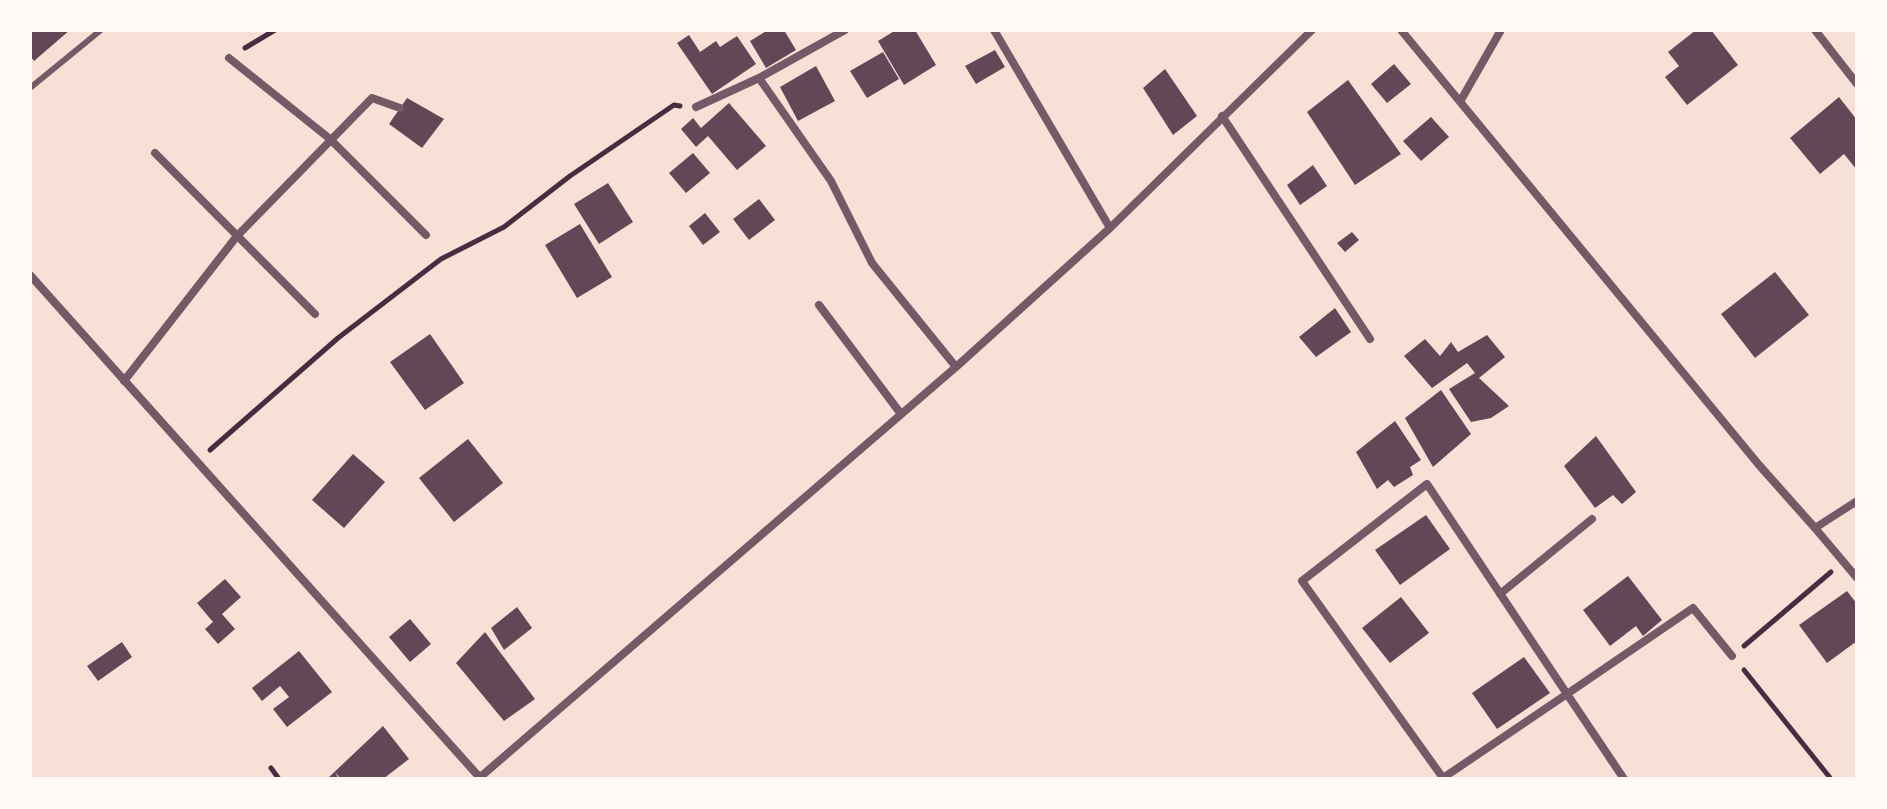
<!DOCTYPE html>
<style>
body{margin:0}
#map{position:relative;width:1887px;height:809px;overflow:hidden;background:#f7e1d7;font-family:"PT Sans",sans-serif}
canvas{display:block}
.frame{position:absolute;inset:0;border:32px solid #fffaf5;pointer-events:none}
</style>
<div id="map">
<canvas width="1887" height="809"></canvas>
<div class="frame"></div>
</div>
<script>
const context = document.querySelector('canvas').getContext('2d');
context.lineJoin = 'round';
function paint(path, color) {
  context.fillStyle = color;
  context.fill(path, 'evenodd');
}
function trace(path, color, width, dash) {
  context.strokeStyle = color;
  context.lineWidth = width;
  context.lineCap = dash ? 'butt' : 'round';
  context.setLineDash(dash || []);
  context.stroke(path);
}
const building = new Path2D(`
 M31,30H70L34,61L30,56Z
 M768,30H784L796,50L766,68L750,41Z
 M896,30H915L936,65L904,85L878,41Z
 M1696,30H1711L1738,65L1687,105L1665,77L1679,66L1668,52Z
 M689,35L700,52L716,41L720,47L737,36L756,64L712,94L677,43Z
 M995,50L1005,67L976,84L965,66Z
 M883,52L899,79L867,98L850,71Z
 M1394,64L1411,84L1387,103L1371,84Z
 M816,66L835,101L798,121L780,87Z
 M1165,69L1197,116L1173,135L1143,88Z
 M1348,80L1401,154L1355,185L1307,112Z
 M1839,97L1857,120V170L1844,154L1820,174L1790,138Z
 M407,98L444,119L422,148L389,124Z
 M729,103L766,146L737,170L708,136L696,147L681,129L693,118L701,128Z
 M1431,117L1449,137L1421,161L1403,141Z
 M693,153L710,173L686,193L669,173Z
 M1313,165L1327,186L1300,205L1287,185Z
 M608,183L633,222L599,244L574,204Z
 M759,199L775,220L749,240L733,219Z
 M705,213L720,232L703,245L689,226Z
 M580,224L612,277L577,298L545,245Z
 M1352,232L1359,240L1345,252L1337,243Z
 M1775,272L1809,315L1755,358L1721,314Z
 M1335,308L1351,332L1316,357L1299,337Z
 M430,334L464,383L425,410L390,362Z
 M1487,335L1505,357L1479,378L1509,406L1491,418L1471,422L1449,389L1475,373L1467,363L1432,388L1404,356L1425,339L1440,356L1451,342L1458,352Z
 M1441,390L1471,434L1433,467L1405,418Z
 M1395,421L1421,460L1410,467L1413,475L1394,487L1388,480L1377,489L1356,452Z
 M1596,436L1636,492L1622,504L1613,495L1595,508L1564,466Z
 M468,439L503,483L454,522L419,478Z
 M353,454L385,482L344,528L312,500Z
 M1426,515L1450,549L1400,585L1375,550Z
 M1628,576L1662,620L1643,636L1636,626L1610,646L1583,610Z
 M225,579L241,597L222,614L235,629L218,644L205,629L213,622L197,603Z
 M1847,591L1857,604V641L1827,663L1799,625Z
 M1401,597L1429,633L1390,663L1362,628Z
 M517,607L532,628L504,650L491,628Z
 M410,619L431,644L410,662L389,637Z
 M485,632L535,699L504,721L456,663Z
 M122,642L132,657L98,681L87,666Z
 M299,651L332,692L287,727L273,709L289,697L280,686L262,701L252,688Z
 M1524,657L1550,693L1497,729L1472,693Z
 M383,726L409,759L383,779H341L335,772L339,779H327Z`);
const path = new Path2D(`
 M245,48L275,30
 M210,450L338,338L441,259L504,227L570,176L674,105L680,106
 M1744,646L1831,572
 M1744,670L1831,779
 M271,768L279,779`);
const service = new Path2D(`
 M30,88L101,30`);
const minor = new Path2D(`
 M845,30L759,78L831,181L872,263L956,367
 M994,30L1110,228
 M1401,30L1759,465L1815,528
 M1815,30L1857,84
 M229,58L330,139L426,235
 M1461,100L1501,30
 M696,107L759,78
 M1222,116L1370,339
 M155,153L315,314
 M30,275L481,779
 M819,305L901,414
 M124,381L237,236L372,98L400,108
 M1427,484L1567,694L1443,778L1302,581Z
 M1857,501L1815,528L1857,578
 M1500,594L1592,519
 M478,779L956,367L1110,228L1312,30
 M1624,779L1567,694L1693,608L1732,656`);
paint(building, '#644757');
trace(path, '#4a2c40', 5);
trace(service, '#755966', 6);
trace(minor, '#755966', 8);
</script>
